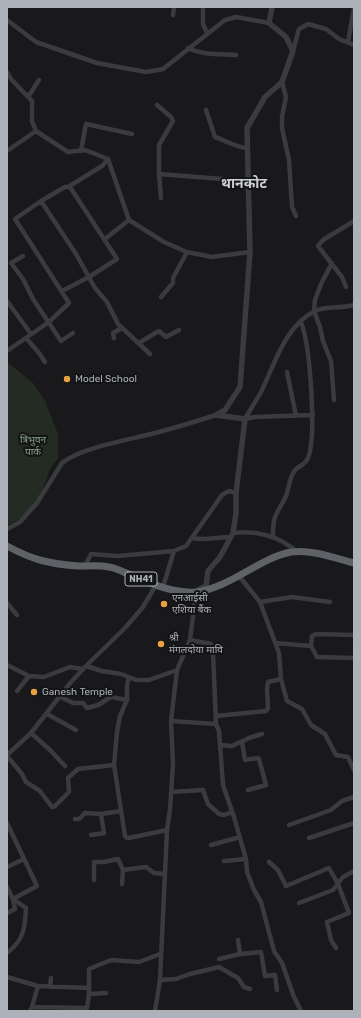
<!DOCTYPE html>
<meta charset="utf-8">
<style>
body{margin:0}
#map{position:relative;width:361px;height:1018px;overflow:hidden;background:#19191b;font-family:Rubik,sans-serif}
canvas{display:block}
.frame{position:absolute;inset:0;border:8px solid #acb1ba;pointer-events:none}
</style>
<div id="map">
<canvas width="361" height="1018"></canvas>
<div class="frame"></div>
</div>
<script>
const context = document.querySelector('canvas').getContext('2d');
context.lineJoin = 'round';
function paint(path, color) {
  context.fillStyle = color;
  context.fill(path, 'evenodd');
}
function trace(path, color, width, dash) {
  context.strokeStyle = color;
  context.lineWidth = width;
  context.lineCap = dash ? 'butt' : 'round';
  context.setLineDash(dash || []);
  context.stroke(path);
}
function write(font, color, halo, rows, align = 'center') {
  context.font = font + ' Rubik,"Noto Sans Devanagari",sans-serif';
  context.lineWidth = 4;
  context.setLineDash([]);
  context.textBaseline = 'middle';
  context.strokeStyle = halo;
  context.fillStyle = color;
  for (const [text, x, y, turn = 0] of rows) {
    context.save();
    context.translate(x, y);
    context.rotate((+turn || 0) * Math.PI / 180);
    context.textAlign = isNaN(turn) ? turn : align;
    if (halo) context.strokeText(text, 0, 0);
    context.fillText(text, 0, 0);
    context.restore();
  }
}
const green = new Path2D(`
 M7,362L33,383L45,401L58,434V458L51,467L38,502L26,516L7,525Z`);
const minor = new Path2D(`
 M203,7V24L207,33
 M173,15L174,7
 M7,20L36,42L97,63L146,72L163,69L225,20L236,17L269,23
 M348,42L354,8
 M188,48C202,55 220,54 236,55
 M293,51L299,29L308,24L326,29L339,39L354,45
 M7,72L11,79L32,101V121L36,131
 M282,82L286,97L282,117V128L289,160L292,207L296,216
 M28,97L39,80
 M157,105L171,117L173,121L159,145V174L248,181
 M206,110L215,137C227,141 235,147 247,148
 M7,151L36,131L68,152L85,150L108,159L129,220L164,242L187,252L212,257L250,252
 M81,151L86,124L132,134
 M159,174L161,198
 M68,187L102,166L108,159
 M41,201L76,254L95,288L107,302L118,324L150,354
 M105,239L129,220
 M23,256L11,263L23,279L33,299L61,341L73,333
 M332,263L321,284L315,300L314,311L320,327L323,341L331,361L334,400
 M346,287L342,277L318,246L323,240L354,221
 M161,297L173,283V278L187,252
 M7,301L31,334
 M26,338L39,353L45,362
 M114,338L113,333L122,328
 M139,343L157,332L159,331L166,337L179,330
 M7,351L49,322L69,303L15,219L41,201L65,187H70L117,259L89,277L62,291
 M287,372L296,416
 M245,419C250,410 256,401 261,392C275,364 284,327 315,311C326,305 342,309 354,305
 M245,419L254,417L313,415
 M7,529L20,522L37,503L62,463C81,447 134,439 159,432C178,427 197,421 216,415
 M233,533C255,530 280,536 297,552
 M273,536C273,531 273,526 274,521C276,511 284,503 287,493C289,486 290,476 295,470C299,466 306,464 308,458C317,435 310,345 301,322
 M192,538C204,541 218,537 231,537
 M85,566L91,554L118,556L174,551L186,546L222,495L229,491L236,493
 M239,576L260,602L279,653L281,679L287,701L302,709L311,725L325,734L336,755L348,757L354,770
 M156,585L143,607L125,628L86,666L102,671L121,674L136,680H149L177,670
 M163,587L174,551
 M260,602L292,597L330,602
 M7,603L17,615
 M190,640L211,644L213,652L216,724L219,731L223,785L234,817L246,859L247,872L254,890L261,902L274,951L282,963L294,997L301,1011
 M275,643L311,646L317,657L354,658
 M311,646L312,636L316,634L354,635
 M7,665L29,676L44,677L70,667L83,669
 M129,678L127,685V700L120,716L117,732L114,765L125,836L127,838H129L167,830
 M17,691L29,676
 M61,697L73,703H83L87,708L98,705L111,697L127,700
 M47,714L76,730
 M216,716L266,711L268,708L267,689L268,682L281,679
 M171,721L216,724
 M31,733L50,750L65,766
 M242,742L245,760L258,758L259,759L266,785L248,790
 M220,745L232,746L249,738L262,734
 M7,755L31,733L71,682L86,666
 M7,756L22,774L26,782L40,791L52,807L55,806L69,792L68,778L78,769L114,765
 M171,792L203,790L208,804L219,814L224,815L232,812
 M75,819H79L85,813L101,814L121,811
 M7,823L37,886L13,899L26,908C25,928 24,940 7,953
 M289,825L331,810L342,801L354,797
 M91,835L104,833L101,814
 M309,838L354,823
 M211,845L240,837
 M224,861L246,859
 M269,862L278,870L286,886L329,868L338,884L349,913L327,922L331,940L336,948
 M7,867L24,859
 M94,880V862H104L118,859L123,870L146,867L154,873L165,874
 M122,884L123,870
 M7,887L13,899L15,909L7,913
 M299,903L333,890L343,877L354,871
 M238,940L240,954
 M219,959L240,954L261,952L265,976L275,975L277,990
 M7,977L38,986
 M160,980L176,979L190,974L219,967L238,978L244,987L250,989
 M50,987L51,978
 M89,994L106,993
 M32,1007L38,986L89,988
 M30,1011L32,1007L87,1008L89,994V969L111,960L139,962L160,954
 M155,1011L160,980L167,830L170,809L173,764L171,721L177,670L190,640L196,592`);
const tertiary = new Path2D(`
 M216,415L225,410L240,387L250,252L247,128L265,97L282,82L293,51L286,37L269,23L272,7
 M198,590L206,586L208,571L220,557L233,533L236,513V493L245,419L216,415`);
const trunk = new Path2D(`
 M7,546C33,560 49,564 79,566C89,566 100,565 109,567C116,568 123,572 129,574C150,583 173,594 196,592C230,588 259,558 291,552C311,549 335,558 354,563`);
const markers = [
 [67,379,4,"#e9a243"],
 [164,604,4,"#e9a243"],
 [161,644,4,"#e9a243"],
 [34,692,4,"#e9a243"]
];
const shields = [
 [141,579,32]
];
const shieldNames = [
 ["NH41",141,579]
];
const poiNames = [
 ["Model School",75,379],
 ["एनआईसी",172,598],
 ["एशिया बैंक",172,610],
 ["श्री",169,638],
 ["मंगलदोया मावि",169,650],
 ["Ganesh Temple",42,692]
];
const parkNames = [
 ["त्रिभुवन",33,440],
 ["पार्क",33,452]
];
const districtNames = [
 ["थानकोट",244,184]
];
paint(green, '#232b23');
trace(minor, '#3a3b3f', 4.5);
trace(tertiary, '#3a3b3f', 5.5);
trace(trunk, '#5e6267', 7);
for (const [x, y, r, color] of markers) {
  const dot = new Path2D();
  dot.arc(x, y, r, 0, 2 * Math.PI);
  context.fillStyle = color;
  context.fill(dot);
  trace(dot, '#141416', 1.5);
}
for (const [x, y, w] of shields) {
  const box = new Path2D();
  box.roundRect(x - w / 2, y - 7, w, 14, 3);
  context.fillStyle = '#141416';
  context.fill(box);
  trace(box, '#acb1ba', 1);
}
write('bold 9px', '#acb1ba', null, shieldNames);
write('10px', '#acb1ba', '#141416', poiNames, 'left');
write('10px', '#85a384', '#141416', parkNames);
write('bold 14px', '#ccd0d6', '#141416', districtNames);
</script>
